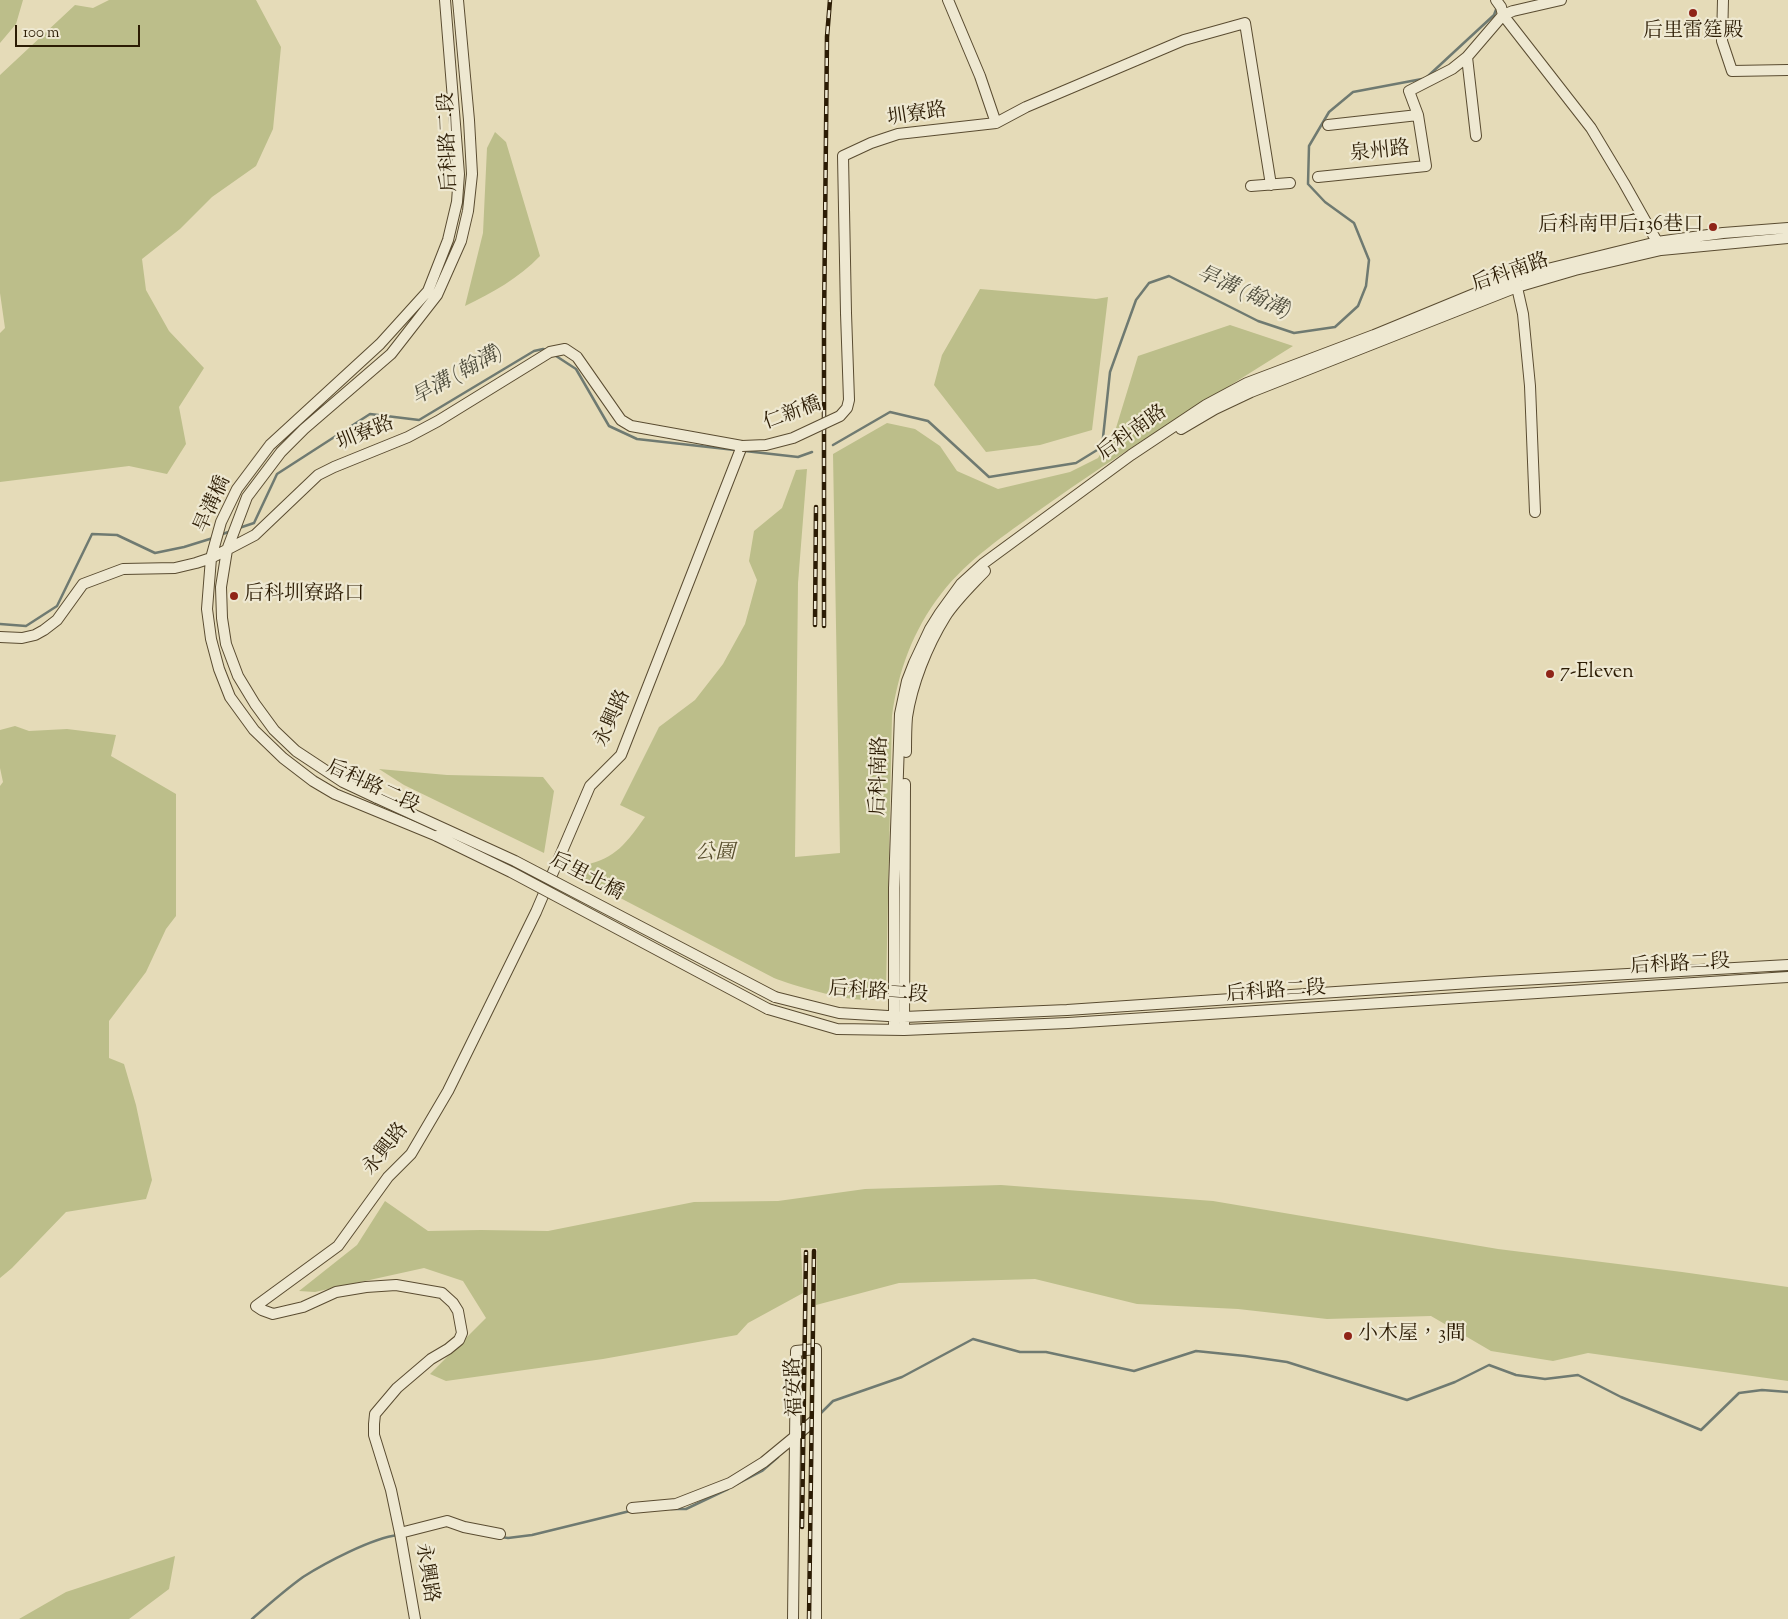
<!DOCTYPE html>
<meta charset="utf-8">
<style>
body{margin:0}
#map{position:relative;width:1788px;height:1619px;overflow:hidden;background:#e5dbb8;font-family:"Sorts Mill Goudy",serif}
canvas{display:block}
.scale{position:absolute;left:15px;top:25px;width:125px;height:22px;box-sizing:border-box;border:2px solid #2c1c04;border-top:0;padding-left:6px;font-size:15px;line-height:18px;white-space:nowrap;color:#2c1c04;-webkit-text-stroke:4px #eee8d1;paint-order:stroke}
</style>
<div id="map">
<canvas width="1788" height="1619"></canvas>
<div class="scale">100 m</div>
</div>
<script>
const context = document.querySelector('canvas').getContext('2d');
context.lineJoin = 'round';
function paint(path, color) {
  context.fillStyle = color;
  context.fill(path, 'evenodd');
}
function trace(path, color, width, dash) {
  context.strokeStyle = color;
  context.lineWidth = width;
  context.lineCap = dash ? 'butt' : 'round';
  context.setLineDash(dash || []);
  context.stroke(path);
}
function write(font, color, halo, rows, align = 'center') {
  context.font = font + ' "Sorts Mill Goudy","Noto Serif TC",serif';
  context.lineWidth = 4.5;
  context.setLineDash([]);
  context.textBaseline = 'middle';
  context.strokeStyle = halo;
  context.fillStyle = color;
  for (const [text, x, y, turn = 0] of rows) {
    context.save();
    context.translate(x, y);
    context.rotate((+turn || 0) * Math.PI / 180);
    context.textAlign = isNaN(turn) ? turn : align;
    if (halo) context.strokeText(text, 0, 0);
    context.fillText(text, 0, 0);
    context.restore();
  }
}
const green = new Path2D(`
 M0,0H23L16,24L0,43Z
 M109,0H256L281,47L273,129L256,166L212,197L180,229L142,259L146,290L169,331L204,368L179,407L186,444L167,474L129,466L0,482V333L5,328L0,293V75L75,5L93,8Z
 M495,132L506,142L540,256C519,278 492,293 465,306L483,233L487,148Z
 M980,289L1096,299L1108,297L1092,430L1040,445L986,452L934,385L942,355Z
 M1230,325L1293,346C1209,399 1122,451 1041,509C1005,535 968,559 941,594C913,630 898,672 892,716L886,989C884,994 881,998 875,999C854,1004 795,986 774,978L578,876L584,865C616,859 627,842 645,817L620,805L659,727L695,700L723,664L745,624L757,580L749,561L754,531L782,508L796,470L807,469L798,583L795,857L840,853L833,454L887,423L915,429L940,446L957,471L998,489L1070,472L1098,458L1116,428L1138,356Z
 M15,726L29,731L67,729L116,735L111,756L176,794V916L166,929L146,972L109,1021V1058L124,1064L136,1105L152,1180L146,1199L66,1212L12,1268L0,1278V786L3,782L0,768V730Z
 M379,769L447,775L543,777L554,791L544,853L404,785Z
 M1001,1185L1213,1201L1498,1249L1682,1272L1788,1287V1381L1588,1353L1553,1361L1491,1351L1431,1316L1327,1319L1238,1309L1137,1304L1035,1279L899,1283L816,1305L817,1248H801L803,1293L748,1323L737,1335L603,1359L446,1381L430,1374L486,1318L463,1281L424,1268L315,1292L299,1291L357,1245L385,1201L428,1231L481,1230L548,1231L694,1202L778,1201L865,1189Z
 M175,1556L169,1589L129,1619H19L66,1592Z`);
const stream = new Path2D(`
 M1427,77L1494,15L1497,7
 M553,354L576,369L609,426L637,439L735,450
 M833,445L890,412L928,421L989,477L1076,463L1102,447L1110,372L1136,300L1149,283L1169,276L1258,321L1294,333L1335,327L1358,306L1366,286L1369,260L1354,223L1325,202L1308,184L1309,146L1329,112L1353,92L1422,79
 M745,451L798,457L812,452
 M239,528L254,523L277,474L370,414L419,420L534,351L543,349L546,350
 M220,535L231,531
 M0,624L26,626L57,606L92,534L117,535L155,553L184,547L213,538
 M819,1415L833,1401L902,1377L973,1339L1020,1352H1046L1134,1371L1196,1351L1245,1356L1287,1362L1407,1400L1455,1382L1489,1365L1516,1375L1545,1379L1578,1375L1621,1397L1701,1430L1739,1393L1762,1390L1788,1392
 M737,1484L762,1471L778,1457
 M671,1509H686L728,1489
 M501,1537L508,1538L532,1535L630,1511
 M252,1619C268,1605 285,1590 303,1577C325,1563 372,1538 398,1535`);
const minor = new Path2D(`
 M1496,0L1501,7L1503,15L1591,128L1624,183L1660,247
 M1723,0L1722,41L1732,71L1788,70
 M1467,57L1476,136
 M996,123L1026,107L1184,40L1245,23L1271,185
 M1328,125L1418,115
 M1318,177L1426,166L1418,115L1409,91L1452,69L1467,57L1503,15L1513,11L1561,0
 M1251,186L1290,183
 M1516,283L1523,314L1530,386L1535,512
 M846,313L843,156L871,143L898,134L996,123L980,76L948,0
 M1181,429L1215,409L1251,392L1517,287L1575,270L1661,250L1788,238
 M0,637L22,638L35,635L44,630L57,620L83,584L123,569L175,568L196,563L211,558L255,535L318,475L334,467L408,437L438,421L550,352L565,349L577,357L621,420L631,426L742,446L621,755L590,786L536,912L448,1091L411,1154L388,1177L338,1246L256,1306L262,1310L273,1314L303,1307L336,1292L366,1287L396,1285L442,1293L453,1303L458,1311L462,1333L459,1340L448,1349L431,1359L397,1388L375,1414L374,1424V1435L391,1490L400,1533L415,1619
 M906,752C906,740 906,729 907,717C912,684 927,646 945,617C956,600 971,586 985,571
 M377,798L343,782L296,751L274,730L255,704L238,676L226,644L222,618L221,587L227,550L247,497L281,452L304,429L391,354L437,295L461,241L468,211L472,174L469,120L458,0
 M437,836L335,794L313,781L283,758L254,730L230,697L219,669L211,639L207,609L211,558L221,522L237,489L270,445L380,344L428,291L448,240L457,202L459,174L445,0
 M775,997L839,1013L904,1017L1067,1010L1485,982L1788,965
 M768,1009L837,1029L904,1030L1068,1023L1788,977
 M894,1030V888L900,714L907,681L914,663L930,629L940,613L961,584L984,563L1131,455L1206,405L1247,383L1374,335L1515,277L1657,242L1723,233L1788,228
 M904,1030L905,784
 M632,1508L676,1504L730,1483L764,1462L815,1420
 M400,1533L447,1521L464,1527L500,1534
 M793,1619L796,1351L816,1349V1619`);
const rail = new Path2D(`
 M815,625L816,507
 M824,626V325L827,37L830,0
 M802,1527L806,1252
 M809,1619L814,1251`);
const minorBridge = new Path2D(`
 M742,446L766,445L793,438L840,416L847,408L849,400L846,313
 M377,798L515,861L775,997
 M437,836L511,872L768,1009`);
const markers = [
 [1693,13,5,"#8f2418"],
 [1713,227,5,"#8f2418"],
 [234,596,5,"#8f2418"],
 [1550,674,5,"#8f2418"],
 [1348,1336,5,"#8f2418"]
];
const poiNames = [
 ["后里雷筳殿",1693,33,"center"],
 ["后科南甲后136巷口",1703,227,"right"],
 ["后科圳寮路口",244,596],
 ["7-Eleven",1560,674],
 ["小木屋，3間",1358,1336]
];
const streetNames = [
 ["圳寮路",917,116,-9],
 ["后科路二段",450,142,-92],
 ["泉州路",1380,153,-6],
 ["后科南路",1511,274,-19],
 ["仁新橋",793,415,-20],
 ["后科南路",1133,434,-35],
 ["圳寮路",366,435,-22],
 ["旱溝橋",214,505,-66],
 ["永興路",614,719,-66],
 ["后科南路",881,776,-88],
 ["后科路二段",372,788,25],
 ["后里北橋",586,878,28],
 ["后科路二段",1680,966,-3],
 ["后科路二段",1276,993,-4],
 ["后科路二段",878,994,4],
 ["永興路",387,1150,-52],
 ["福安路",796,1387,-92],
 ["永興路",425,1573,81]
];
const parkNames = [
 ["公園",715,855]
];
const waterNames = [
 ["旱溝 (翰溝)",1243,294,24],
 ["旱溝 (翰溝)",458,377,-29]
];
paint(green, '#bcbe8a');
trace(stream, '#6f7a71', 2.5);
trace(minor, '#5a4c31', 12);
trace(minor, '#eee8d1', 10);
trace(rail, '#2c1c04', 4.5);
trace(rail, '#eee8d1', 2.5, [8]);
trace(minorBridge, '#5a4c31', 12, []);
trace(minorBridge, '#eee8d1', 10);
for (const [x, y, r, color] of markers) {
  const dot = new Path2D();
  dot.arc(x, y, r, 0, 2 * Math.PI);
  context.fillStyle = color;
  context.fill(dot);
  trace(dot, '#eee8d1', 2);
}
write('20px', '#2c1c04', '#eee8d1', poiNames, 'left');
write('20px', '#2c1c04', '#eee8d1', streetNames);
write('italic 20px', '#574d2c', '#eee8d1', parkNames);
write('italic 21px', '#4d4b3b', '#eee8d1', waterNames);
</script>
